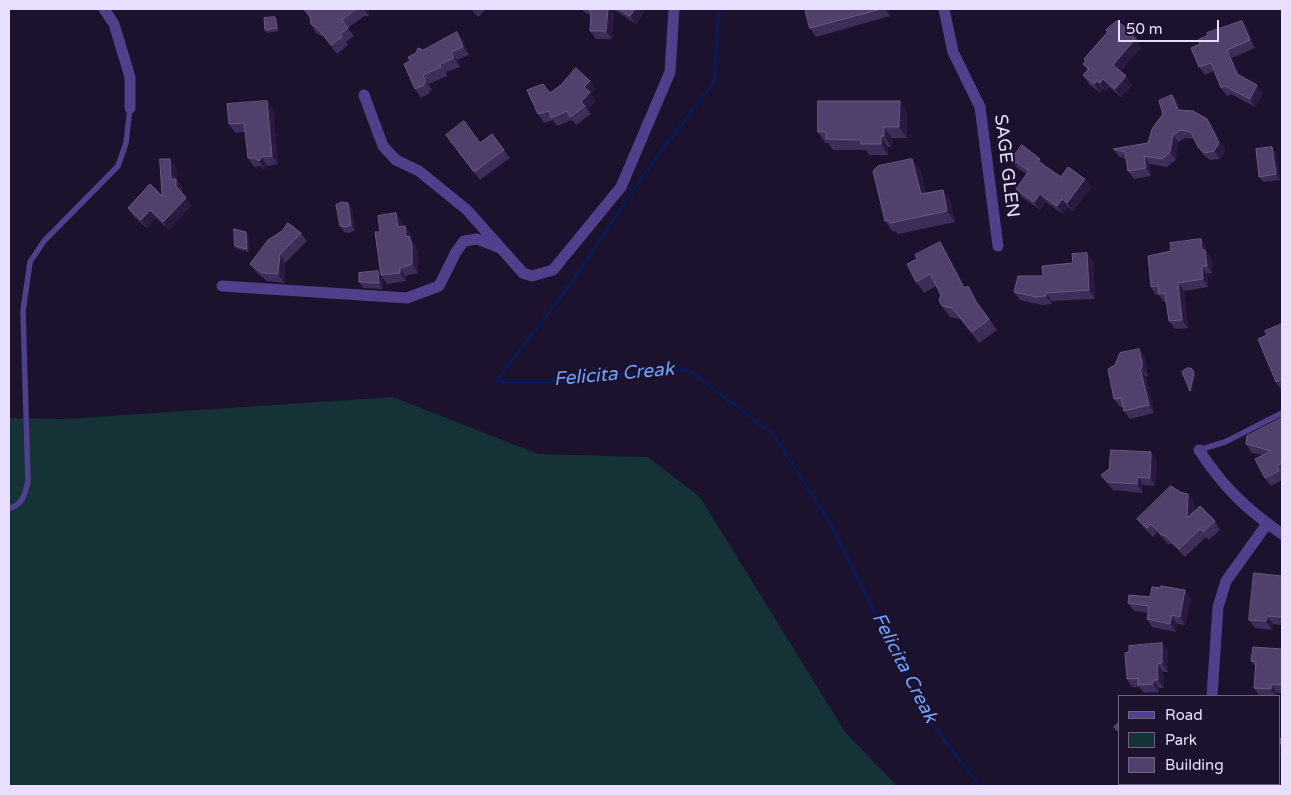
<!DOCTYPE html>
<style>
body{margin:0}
#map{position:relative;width:1291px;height:795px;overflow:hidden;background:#1c122d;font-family:"Varela Round",sans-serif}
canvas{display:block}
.frame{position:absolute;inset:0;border:10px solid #e8dffe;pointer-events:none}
.legend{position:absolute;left:1118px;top:695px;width:162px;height:90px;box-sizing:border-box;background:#1c122d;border:1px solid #6e6481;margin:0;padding:6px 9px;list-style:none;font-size:15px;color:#e8dffe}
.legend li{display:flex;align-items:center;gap:10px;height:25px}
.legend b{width:25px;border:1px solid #6e6481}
.scale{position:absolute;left:1118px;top:20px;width:101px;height:22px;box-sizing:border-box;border:2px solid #e8dffe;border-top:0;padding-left:6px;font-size:15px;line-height:18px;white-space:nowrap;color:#e8dffe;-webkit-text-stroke:4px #1c122d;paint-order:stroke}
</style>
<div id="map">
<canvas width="1291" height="795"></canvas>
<div class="frame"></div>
<ul class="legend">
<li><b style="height:6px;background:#503f8b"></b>Road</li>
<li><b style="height:14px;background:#153237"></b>Park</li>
<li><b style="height:14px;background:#50406b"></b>Building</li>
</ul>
<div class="scale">50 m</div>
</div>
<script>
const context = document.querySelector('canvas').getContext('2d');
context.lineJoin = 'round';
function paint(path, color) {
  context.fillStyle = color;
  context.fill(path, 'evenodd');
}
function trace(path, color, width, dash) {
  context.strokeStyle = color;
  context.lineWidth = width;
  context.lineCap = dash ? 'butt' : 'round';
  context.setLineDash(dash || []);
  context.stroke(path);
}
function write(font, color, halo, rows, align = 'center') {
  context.font = font + ' "Varela Round",sans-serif';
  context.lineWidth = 4;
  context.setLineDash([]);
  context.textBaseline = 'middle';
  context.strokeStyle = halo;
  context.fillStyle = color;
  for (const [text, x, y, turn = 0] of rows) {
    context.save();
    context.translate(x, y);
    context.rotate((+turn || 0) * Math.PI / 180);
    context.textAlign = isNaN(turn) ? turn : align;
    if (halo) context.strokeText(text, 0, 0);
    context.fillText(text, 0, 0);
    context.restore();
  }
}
const green = new Path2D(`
 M393,397L538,454L648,457L700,497L845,732L897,786H9V418L65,419Z`);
const stream = new Path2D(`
 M719,9L714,82L646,171L567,289L496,381H564L687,369L773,434L829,521L928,719L980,786`);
const service = new Path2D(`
 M1199,450L1225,442L1282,413
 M9,508C22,506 25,494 28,482L23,311L30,262L44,241L118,166L126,143L130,108`);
const minor = new Path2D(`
 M104,9L114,24L130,77V108
 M944,9L953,52L980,107L998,246
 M364,95L383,146L396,160L419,171L467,210L523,273L532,276L553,270L621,187L670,72L674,9
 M222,286L407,298L439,286L456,252L464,241L477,239L497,247
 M1199,450C1224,488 1245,508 1282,534
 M1212,696L1218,607L1226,581L1267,524`);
const wall = new Path2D(`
 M304,9H369V16H364L348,28L354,36L346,42L348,45L337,54L324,37L316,33L311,24L310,18Z
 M471,9H486L478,17Z
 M582,9H646L636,24L614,10L612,39H596L590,31L591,16L583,11Z
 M805,9H888L890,16L816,37L810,28Z
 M275,17L277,20L279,31L267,33L265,30Z
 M1247,28L1255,48L1232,58L1240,76L1263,93L1255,107L1231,94L1227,96L1221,88L1214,71L1205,75L1199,67Z
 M1106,30L1134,34L1139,42L1138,43L1141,48L1120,71L1132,85L1121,97L1109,87L1106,92L1103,89L1100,93L1089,84L1083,75L1088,71L1083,64L1086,61L1084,59L1107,32Z
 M463,40L469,55L457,60L460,67L446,72L447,76L429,84L432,90L429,91L430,93L421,98L415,89L423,50Z
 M590,81L595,89L591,94L595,101L587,109L591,114L576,125L572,120L557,126L553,120L544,123L538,114L550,93Z
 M1172,95L1178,103L1180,110L1207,119L1213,127L1225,151L1220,159L1210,160L1203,155L1198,147L1195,139L1185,138L1178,142L1176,160L1167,167L1149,164L1151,176L1134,179L1128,171L1126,159L1119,157L1113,149L1148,143L1163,114Z
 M267,101L273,110L278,164L268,166L264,169L260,166L254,167L248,158L245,132L235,133L229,124Z
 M907,112V138H892L891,147H888V155H869L866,150H833L828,143H825L818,132Z
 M492,134L510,158L480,180L452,143H480Z
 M1276,153L1280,180L1263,182L1259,177Z
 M1012,159L1046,167L1061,177L1085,179L1091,187L1073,211L1068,207L1063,214L1046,202L1040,210L1022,197L1016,189L1027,174L1017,168Z
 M176,167L177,180L182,187V193L191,206L169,230L156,218L147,228L134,217L128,208L162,196Z
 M920,170L926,193L943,190L950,201L955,222L898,234L895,231L893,232L885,221Z
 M348,203L352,209L355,230L350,233L344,232L340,226Z
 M402,222V226H405L411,234L412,240L415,245L418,253V273L405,276L406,281L387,284L382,277L383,289L363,288L359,282L378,271L381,275L380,232Z
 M246,232L248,235L249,252L237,249L235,246Z
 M301,233L307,241L285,263L284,283L267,281L256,272L250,264Z
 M1201,239L1206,247L1207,252L1211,258L1212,273L1207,274L1208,287L1184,291L1188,328L1175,329L1169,321L1166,302H1164L1159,295H1156L1151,287L1171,251Z
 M940,242L947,253L965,287L968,286L975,297L982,309L997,330L979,343L960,319L950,317L942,306L941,295L936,286L924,293L916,282L917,259Z
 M1093,261L1095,299L1052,301V304L1042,305L1020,300L1014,292L1043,276Z
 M1282,324V391L1276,382L1267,335Z
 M1139,349L1145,357L1147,371L1148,376L1146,377L1154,413L1130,419L1124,411L1123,407H1120L1114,399L1115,365Z
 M1282,418V480L1271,486L1265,478L1262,455L1252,453L1246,444Z
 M1157,461L1155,486L1143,485V493L1113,490L1101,475Z
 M1194,502V512L1215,521L1220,530L1209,540L1206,537L1185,557L1172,544H1168L1157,532L1153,537L1143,527L1137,519Z
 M1282,576V625L1273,624L1272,630L1255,628L1249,620Z
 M1191,599L1185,625L1177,624L1176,632L1152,627L1147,619L1148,613L1134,611L1128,603Z
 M1282,643V693H1277V696H1259L1254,688L1256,667L1251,661L1282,649Z
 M1168,651V672H1163L1164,688H1159V692L1144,693L1139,687H1132L1127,679Z`);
const shadedWall = new Path2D(`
 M364,9H369V16Z
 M608,9H613L614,10L612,39L606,31Z
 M635,9H646L636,24L630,16Z
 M885,9H888L890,16Z
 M275,17L277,20L279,31L277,28Z
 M1242,21L1247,28L1255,48L1250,40Z
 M457,32L463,40L469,55L463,47Z
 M1135,39L1141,48L1118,73L1113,65Z
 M1227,50L1232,58L1242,82L1237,74Z
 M451,52L457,60L460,67L454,58Z
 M423,75L429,84L432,90L426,82Z
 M1126,76L1132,85L1121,97L1115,89Z
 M1103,79L1109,87L1106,92L1100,83Z
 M590,81L595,89L591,94L595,101L587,109L581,102L584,87Z
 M1097,81L1103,89L1100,93L1094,84Z
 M1257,85L1263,93L1255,107L1250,99Z
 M1172,95L1178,103L1183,117L1178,110Z
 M267,101L273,110L278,164L272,156Z
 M900,101L907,112V138L899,127Z
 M1207,119L1213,127L1225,151L1220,159L1214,151Z
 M884,127L892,138L891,147L884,136Z
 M1173,135L1178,142L1176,160L1170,152Z
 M881,136L888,147V155L881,144Z
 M1272,147L1276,153L1280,180L1276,174Z
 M1144,156L1149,164L1151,176L1146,168Z
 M262,157L268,166L264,169L259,161Z
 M170,159L176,167L177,180L182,187L181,194L171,179Z
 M912,159L920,170L929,205L921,194Z
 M1040,159L1046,167L1038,161Z
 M1085,179L1091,187L1073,211L1067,203Z
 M943,190L950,201L955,222L947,211Z
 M1040,194L1046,202L1040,210L1034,202Z
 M186,198L191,206L169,230L163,222Z
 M1062,199L1068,207L1063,214L1057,206Z
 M348,203L352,209L355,230L351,225Z
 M150,210L156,218L147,228L141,220Z
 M396,213L402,222L404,235L398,227Z
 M405,226L411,234L412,240L415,245L418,253V273L412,264L406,237Z
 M246,232L248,235L249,252L247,249Z
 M1201,239L1206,247L1207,252L1211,258L1212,273L1207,266L1202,250Z
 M940,242L947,253L971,299L964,288Z
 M1087,253L1093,261L1095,299L1089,290Z
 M280,254L285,263L284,283L278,274Z
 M1202,266L1207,274L1208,287L1203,279Z
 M400,268L405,276L406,281L400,273Z
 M378,271L382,277L383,289L379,283Z
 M1178,283L1184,291L1188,328L1182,320Z
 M968,286L975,297L984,313L976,302Z
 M1046,293L1052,301V304L1046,296Z
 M1139,349L1145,357L1147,371L1148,376L1142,368Z
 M1140,368L1146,377L1154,413L1149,405Z
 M1194,372L1196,375L1192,393L1190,391Z
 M1151,452L1157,461L1155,486L1150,478Z
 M1138,477L1143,485V493L1137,484Z
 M1188,494L1194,502L1193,527L1187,518Z
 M1185,590L1191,599L1185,625L1180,617Z
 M1172,615L1177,624L1176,632L1170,624Z
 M1267,616L1273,624L1272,630L1266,621Z
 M1162,643L1168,651V672L1162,663Z
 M1157,664L1163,672L1164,688L1158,680Z
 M1153,680L1159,688V692L1153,684Z
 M1271,684L1277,693V696H1276L1271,689Z
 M1282,741V757L1280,760V744Z`);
const building = new Path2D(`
 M304,9H356L342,20L348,28L340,34L342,37L331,45L318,29L311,24L310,17Z
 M587,9H608L606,31H590L591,12Z
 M619,9H635L630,16Z
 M805,9H881L810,28Z
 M275,17L277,28L265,30L264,18Z
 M1117,21L1134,34L1131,36L1135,39L1113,65L1126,76L1115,89L1103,79L1100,83L1097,81L1094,84L1083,75L1089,69L1083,64L1086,61L1084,59L1108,32L1106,30Z
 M1242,21L1250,40L1227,50L1237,74L1257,85L1250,99L1225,86L1221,88L1211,63L1199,67L1191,48L1200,44L1198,40L1208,35L1207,33Z
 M457,32L463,47L451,52L454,58L440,64L441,67L423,75L426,82L424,83V85L415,89L404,64L410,61L408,57L416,53L418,48L423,50Z
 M576,68L590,81L584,87L590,92L581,102L585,106L570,117L567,111L551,118L549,111L538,114L527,90L543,84L550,93L561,85Z
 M1172,95L1178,110L1193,111L1207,119L1219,143L1214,151L1205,153L1198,147L1191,132L1180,130L1173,135L1170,152L1162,159L1144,156L1146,168L1128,171L1125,152L1113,149L1148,143L1152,129L1163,114L1159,101Z
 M267,101L272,156L262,157L259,161L254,158H248L244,123L229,124L227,104Z
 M818,101H900L899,127H884V136H881V144H861V140L826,139V132H818Z
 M464,121L480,143L492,134L504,150L474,172L446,135Z
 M1022,145L1040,159L1038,161L1061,177L1068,167L1085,179L1067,203L1062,199L1057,206L1040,194L1034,202L1016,189L1029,171L1012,159Z
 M1272,147L1276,174L1259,177L1256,149Z
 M160,159H170L171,179H176V186L186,198L163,222L150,210L141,220L128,208L150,184L162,196Z
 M912,159L921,194L943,190L947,211L890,223L889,220L885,221L873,171L878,166Z
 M342,202L348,203L351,225L346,227L340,226L336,205Z
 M396,213L398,227L405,226L406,237L409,236L412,245V264L400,268V273L381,275L375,232H380L378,216Z
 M288,223L301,233L280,254L278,274L262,273L250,264L268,240L282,231Z
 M234,229L246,232L247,249L235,246Z
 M1201,239L1202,250H1205L1207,266H1202L1203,279L1178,283L1182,320L1169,321L1165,293L1159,294L1158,286L1151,287L1148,256L1171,251L1170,243Z
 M940,242L964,288L968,286L976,302L989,319L972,332L952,308L942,306L939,300L941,295L930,274L916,282L907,264L917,259L915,255Z
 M1087,253L1089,290L1046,293V296L1036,297L1014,292L1018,276H1043L1042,266L1073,263L1072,254Z
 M378,271L379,283L359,282V273Z
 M1282,324V379L1276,382L1258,339L1267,335L1265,331Z
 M1139,349L1142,362V368H1140L1149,405L1124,411L1121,398L1114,399L1108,369L1115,365L1120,353Z
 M1187,368H1191L1194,372L1190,391L1182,372Z
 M1282,418V463L1277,466L1279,471L1265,478L1255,459L1271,451L1246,444L1247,436Z
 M1111,450L1151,452L1150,478L1138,477L1137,484L1107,482L1101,475L1109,469Z
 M1171,486L1180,492L1188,494L1187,518L1200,506L1215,521L1203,532L1200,529L1179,549L1166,536L1162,535L1151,524L1147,528L1137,519Z
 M1254,573L1282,576V617L1267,616L1266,621L1249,620Z
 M1161,586L1185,590L1180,617L1172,615L1170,624L1147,619L1149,606L1128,603L1129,595L1150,597L1152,587L1161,588Z
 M1162,643V663L1157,664L1158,680H1153V684L1138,685V678L1127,679L1125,653L1129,652V646Z
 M1282,643V683L1280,685L1271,684V689L1254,688L1256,662L1251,661L1253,647L1282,649Z
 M1120,721V733L1114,727Z
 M1280,738L1282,740L1280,744Z
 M1194,784H1229L1234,786H1192Z`);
const streetNames = [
 ["SAGE GLEN",1006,166,83]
];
const waterNames = [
 ["Felicita Creak",614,375,-5],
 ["Felicita Creak",904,668,63]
];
paint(green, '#153237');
trace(stream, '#0d184c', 4);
trace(service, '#503f8b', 5.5);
trace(minor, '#503f8b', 11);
paint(wall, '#3e2c59');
paint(shadedWall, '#291a40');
paint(building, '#50406b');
trace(building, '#685982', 1);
write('18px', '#e8dffe', '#1c122d', streetNames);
write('italic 19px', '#6fa1fc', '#1c122d', waterNames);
</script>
